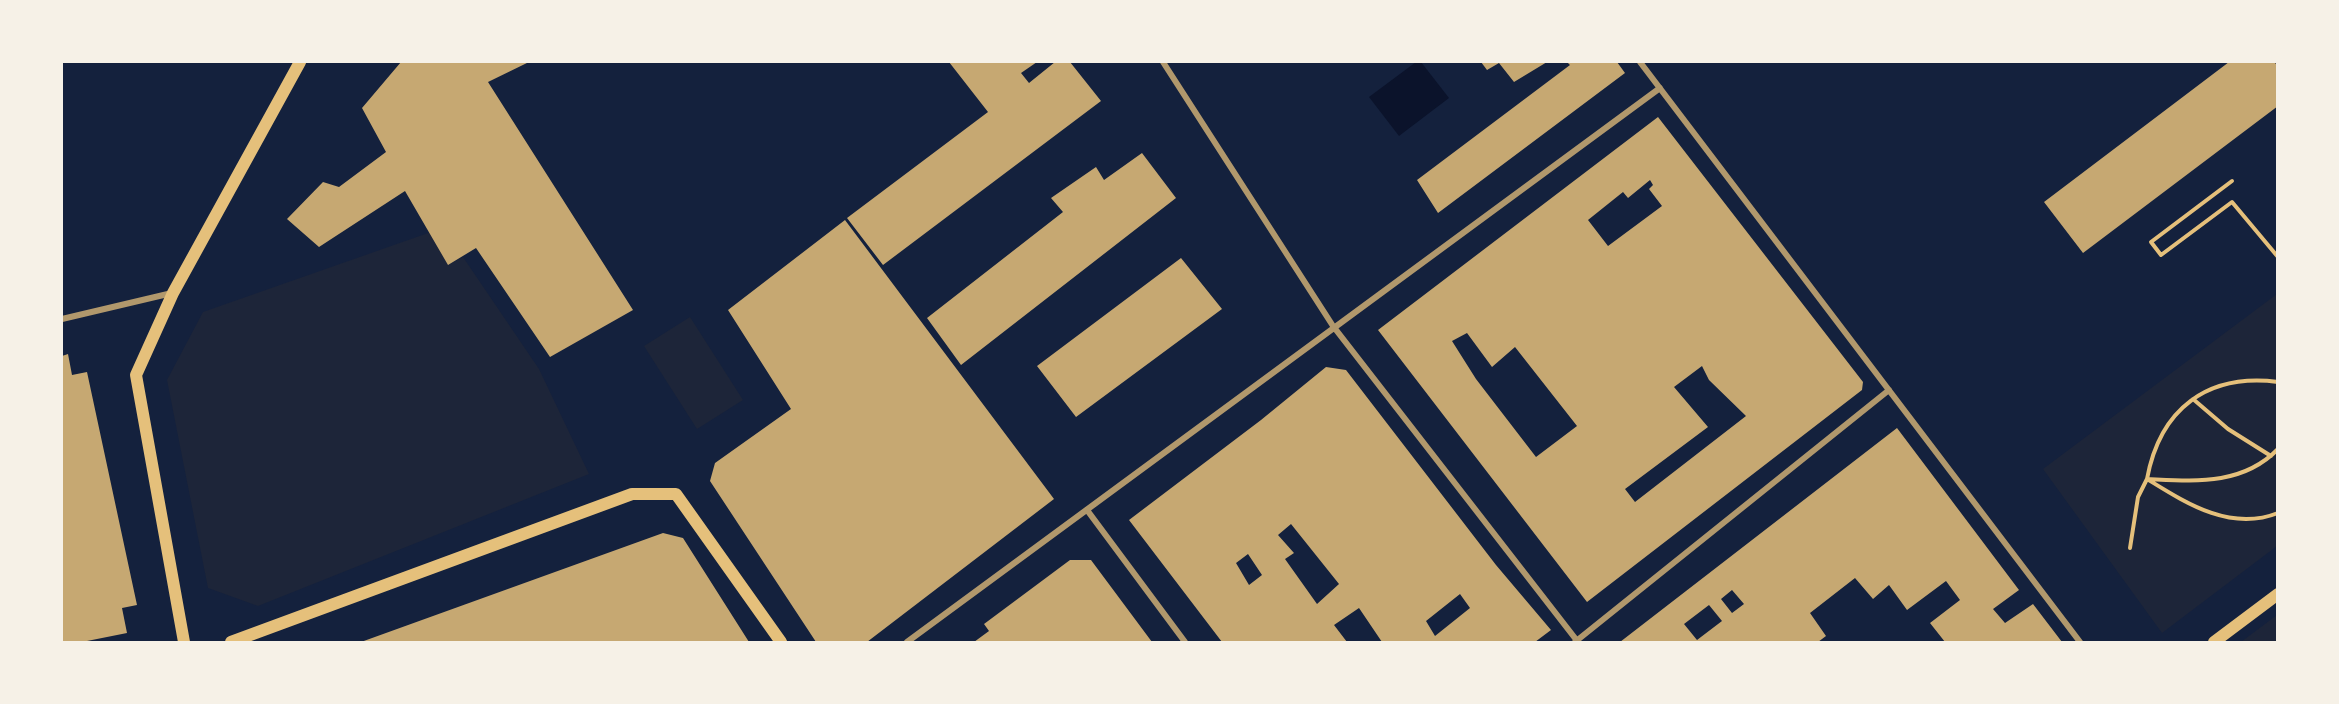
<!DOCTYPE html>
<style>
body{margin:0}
#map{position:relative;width:2339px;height:704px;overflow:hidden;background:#14213d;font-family:"Varela Round",sans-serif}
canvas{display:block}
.frame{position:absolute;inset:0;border:63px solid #f6f1e7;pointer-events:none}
</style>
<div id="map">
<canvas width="2339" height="704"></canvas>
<div class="frame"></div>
</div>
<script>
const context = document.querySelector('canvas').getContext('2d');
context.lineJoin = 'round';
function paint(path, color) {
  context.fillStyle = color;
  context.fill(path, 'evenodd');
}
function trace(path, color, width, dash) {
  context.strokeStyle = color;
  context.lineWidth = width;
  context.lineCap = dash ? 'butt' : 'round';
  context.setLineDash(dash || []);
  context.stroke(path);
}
const green = new Path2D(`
 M431,232L448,265L463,257L539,369L589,474L258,606L208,588L167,380L203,312Z
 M2277,294V546L2162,633L2043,469Z
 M690,317L743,400L697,429L644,346Z
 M2277,615V642H2241Z`);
const water = new Path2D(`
 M1416,62H1421L1449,98L1399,136L1369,97Z`);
const building = new Path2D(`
 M401,62H529L488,82L633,310L550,357L476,248L448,265L405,191L319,247L287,219L323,182L339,187L386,152L362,108Z
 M949,62H1037L1021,73L1029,83L1055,62H1070L1101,101L883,265L847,218L988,112Z
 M1481,62H1547L1514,82L1499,63L1487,70Z
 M1567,62H1617L1625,73L1438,213L1417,180L1570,65Z
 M2229,62H2274L2278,66V106L2083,253L2044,202Z
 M1658,117L1863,382L1862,390L1587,602L1378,330ZM1650,180L1653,185L1649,189L1662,206L1608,246L1588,220L1623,192L1628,198ZM1467,333L1492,367L1515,347L1577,426L1536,457L1476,379L1452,341ZM1702,366L1709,380L1746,416L1635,502L1625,489L1708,427L1674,387Z
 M1142,153L1176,198L961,365L927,318L1063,212L1051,198L1096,167L1104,180Z
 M845,220L1054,499L867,642H816L710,481L715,463L791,409L728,310Z
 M1181,258L1222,309L1076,417L1037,366Z
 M68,354L72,375L87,372L137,605L122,608L127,633L82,642H62V356Z
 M1326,367L1346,370L1496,565L1551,630L1535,642H1382L1359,608L1334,625L1347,642H1222L1129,520L1261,420ZM1291,524L1339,584L1317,604L1285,559L1294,553L1278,535ZM1248,554L1262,575L1249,585L1236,563ZM1460,594L1470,608L1435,636L1426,621Z
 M1897,428L2019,590L1993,609L2005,623L2033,604L2062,642H1945L1930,623L1960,600L1946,581L1907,610L1889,585L1873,599L1855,578L1810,613L1826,636L1818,642H1620ZM1732,590L1744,604L1732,613L1721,599ZM1709,605L1722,621L1697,640L1684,624Z
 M663,533L683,538L749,642H361Z
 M1070,560H1091L1152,642H974L989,631L984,624Z`);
const path = new Path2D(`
 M2232,181L2151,242L2161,255L2232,202L2278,257
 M2278,382C2207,373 2160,409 2147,479C2186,503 2230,532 2278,513
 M2193,399L2228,429L2271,456
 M2130,548L2138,497L2147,479C2194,481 2242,486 2278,449`);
const minor = new Path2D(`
 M1163,62L1333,326L1578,642
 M1640,62L2080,642
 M62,319L172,293
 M1087,510L1185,642
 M907,642L1660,88
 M1575,642L1889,390`);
const secondary = new Path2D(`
 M184,642L136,375L173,293L300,62
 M231,642L632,494H676L781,642
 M2214,642L2278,594`);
paint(green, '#1d2539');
paint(water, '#0b132b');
paint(building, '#c6a872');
trace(path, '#e5c07b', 4);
trace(minor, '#b1986c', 6);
trace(secondary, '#e5c07b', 12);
</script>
